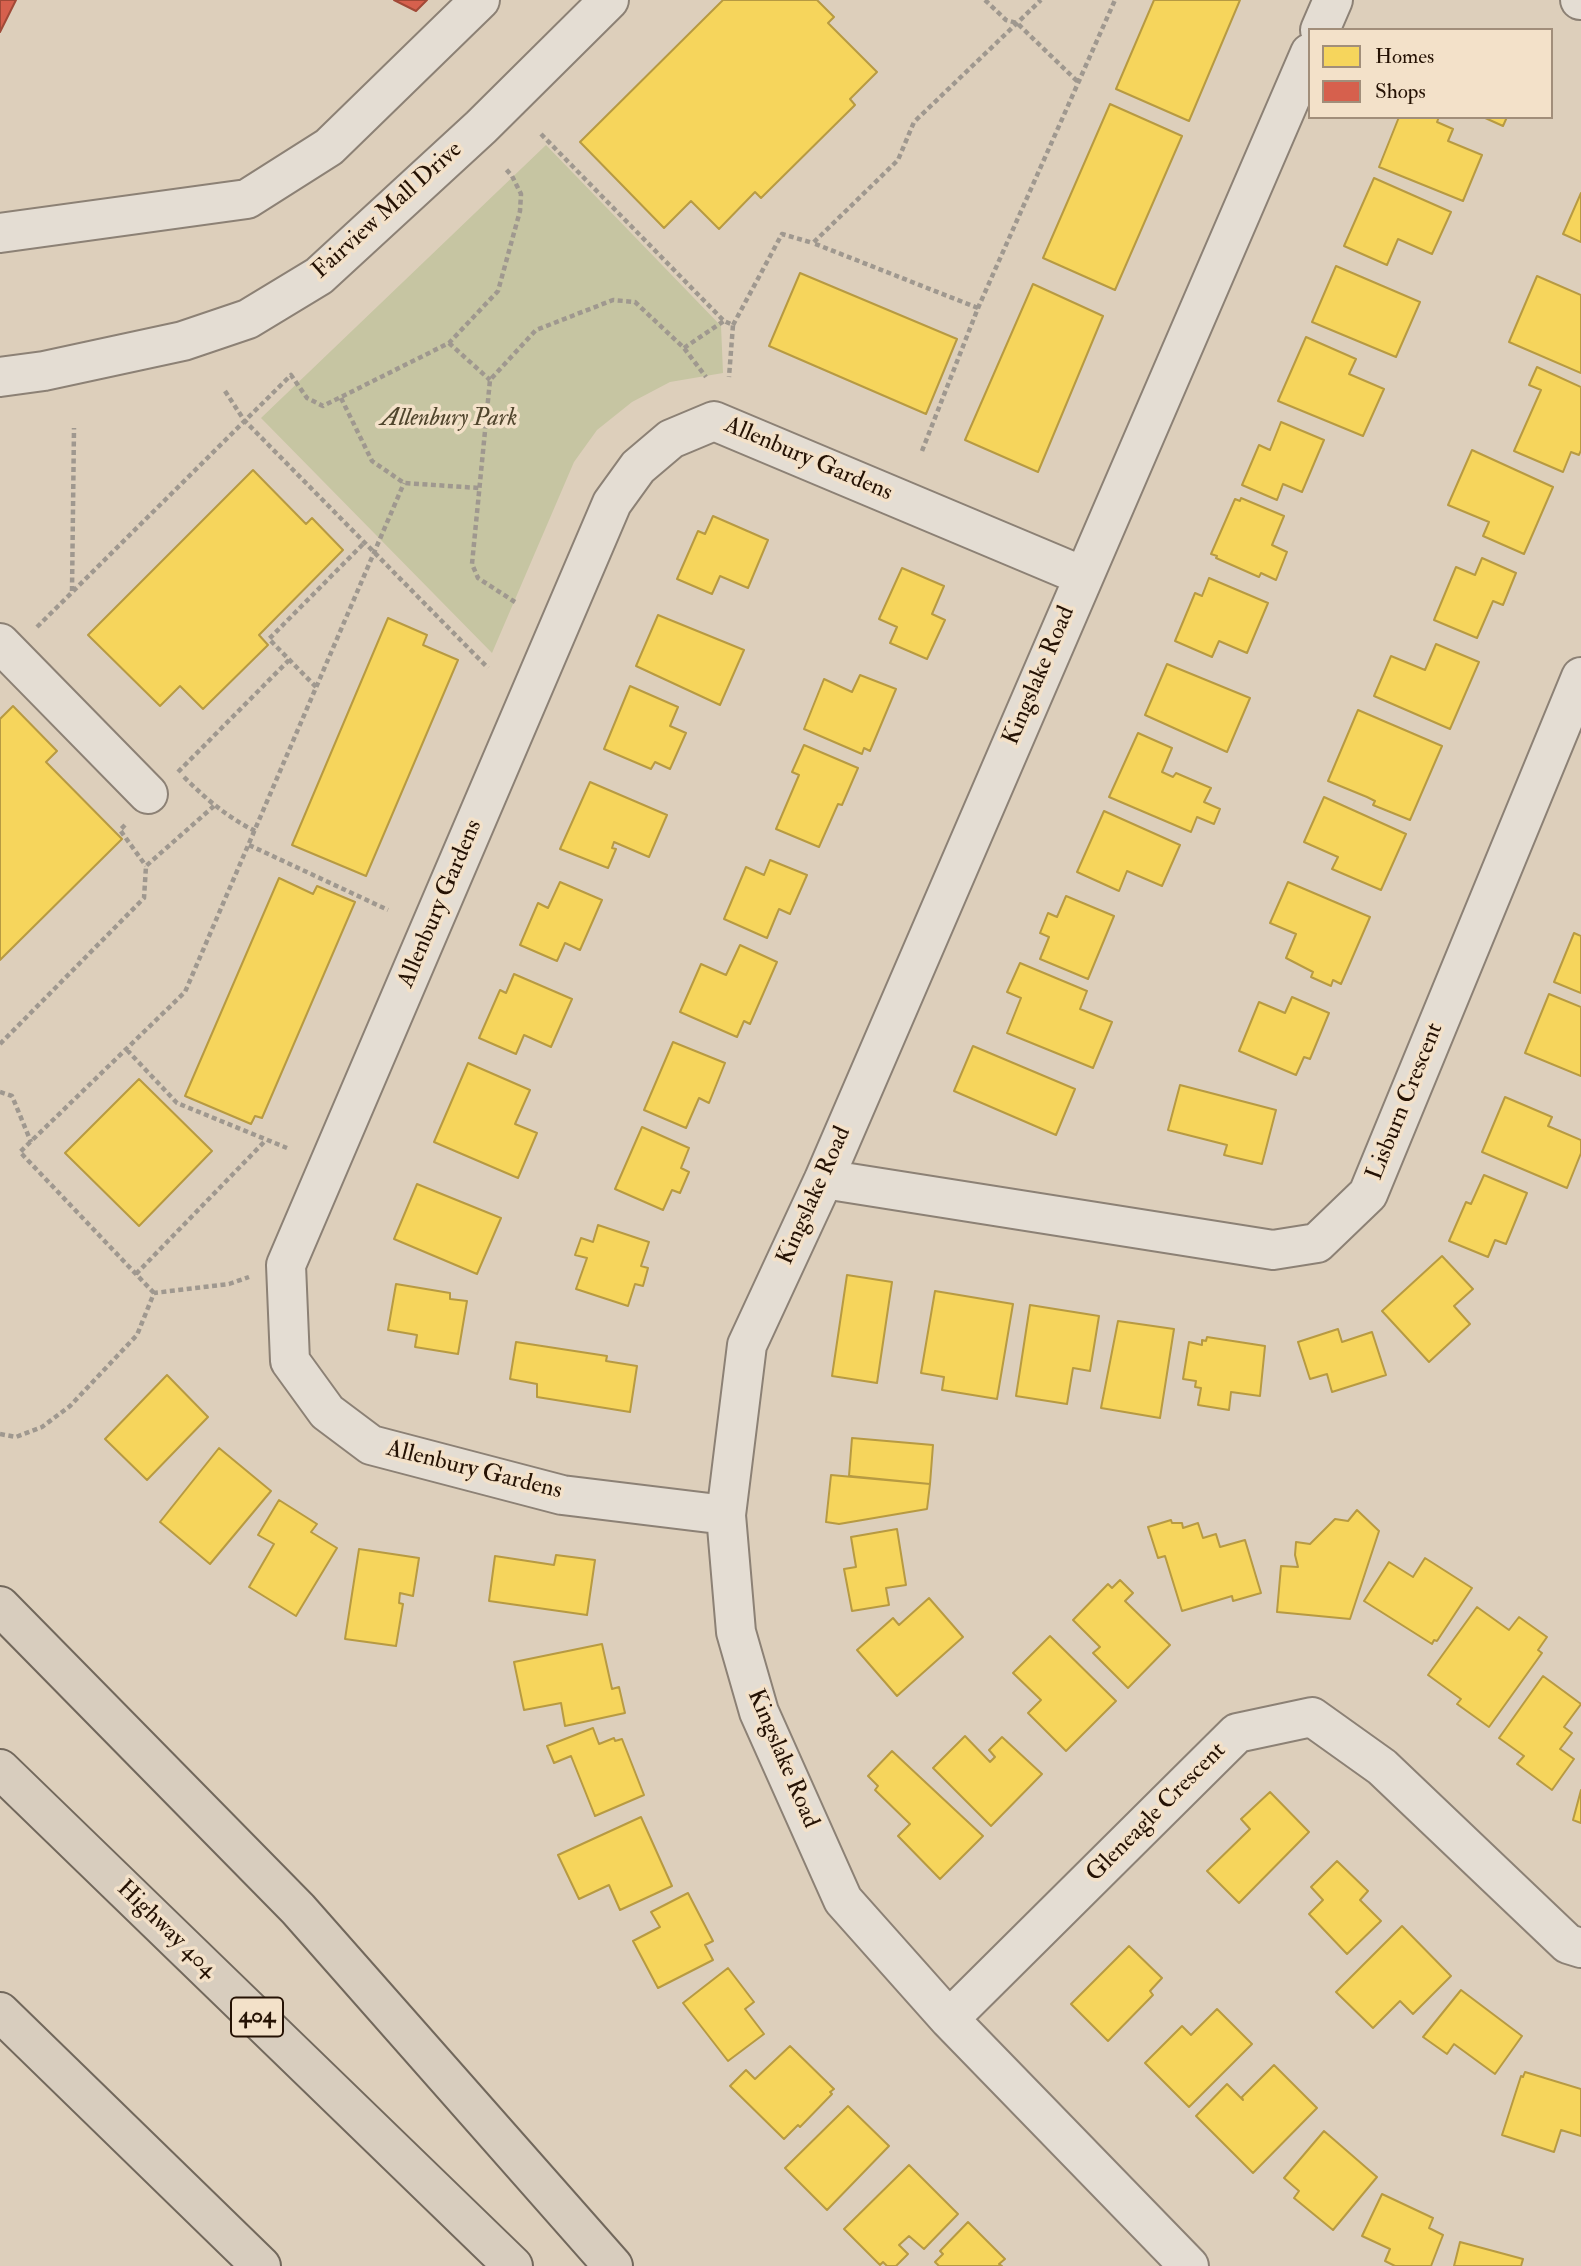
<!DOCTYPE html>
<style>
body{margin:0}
#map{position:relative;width:1581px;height:2266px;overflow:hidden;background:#ddcfbb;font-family:"IM FELL Double Pica",serif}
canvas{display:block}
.legend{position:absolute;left:1308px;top:28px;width:245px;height:91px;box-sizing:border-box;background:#f3e1c9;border:2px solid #a18e7a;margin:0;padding:9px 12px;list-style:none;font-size:21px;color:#251204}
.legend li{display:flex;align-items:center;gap:14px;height:35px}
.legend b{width:35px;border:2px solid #a18e7a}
</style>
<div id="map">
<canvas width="1581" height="2266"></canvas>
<ul class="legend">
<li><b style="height:19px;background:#f6d55c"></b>Homes</li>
<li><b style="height:19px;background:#d6604d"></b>Shops</li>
</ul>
</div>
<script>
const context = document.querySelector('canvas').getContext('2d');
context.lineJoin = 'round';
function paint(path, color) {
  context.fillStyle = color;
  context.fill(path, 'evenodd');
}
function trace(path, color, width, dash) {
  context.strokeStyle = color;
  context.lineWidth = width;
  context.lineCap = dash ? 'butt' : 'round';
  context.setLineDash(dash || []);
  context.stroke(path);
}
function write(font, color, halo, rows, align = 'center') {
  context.font = font + ' "IM FELL Double Pica",serif';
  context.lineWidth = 7;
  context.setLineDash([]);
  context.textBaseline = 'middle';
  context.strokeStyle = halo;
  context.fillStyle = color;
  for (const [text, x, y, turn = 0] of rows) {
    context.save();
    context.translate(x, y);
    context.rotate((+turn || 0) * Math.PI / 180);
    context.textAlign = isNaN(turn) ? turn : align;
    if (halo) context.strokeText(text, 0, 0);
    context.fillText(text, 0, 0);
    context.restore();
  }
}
const green = new Path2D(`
 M546,145L721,326L723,373L670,382L632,402L597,430L574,462L492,653L261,418Z`);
const homes = new Path2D(`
 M723,0H817L834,17L828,23L877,72L850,99L855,105L761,198L755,192L719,229L691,201L664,228L580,142Z
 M1154,0H1240L1189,121L1116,89Z
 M1110,104L1182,136L1115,290L1043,258Z
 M1399,117H1439L1437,122L1453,129L1448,141L1482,155L1463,201L1379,167Z
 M1483,117H1507L1503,126Z
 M1374,178L1451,212L1432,254L1398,239L1387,265L1344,246Z
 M1581,193V242L1563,234Z
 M1336,266L1420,302L1396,357L1312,322Z
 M800,273L957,339L926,414L769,346Z
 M1537,276L1581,295V373L1509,342Z
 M1033,284L1103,316L1038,472L965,440Z
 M1306,337L1356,359L1349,374L1384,389L1363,436L1278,401Z
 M1537,367L1581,387V450L1579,455L1571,452L1563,472L1514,451L1541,390L1529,385Z
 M1281,422L1324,440L1302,492L1283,484L1277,500L1242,485L1259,445L1270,450Z
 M1472,450L1553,487L1524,554L1483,536L1489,522L1448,505Z
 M253,470L306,524L312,518L343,550L259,635L268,645L203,709L180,686L160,706L88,635Z
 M1241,498L1284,516L1272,545L1287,552L1276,580L1261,573L1259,577L1216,558L1217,556L1211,554L1235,499L1240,501Z
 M713,516L768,540L748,588L720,576L712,594L677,579L698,531L705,534Z
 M1482,558L1516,573L1503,605L1493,601L1477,638L1434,620L1456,567L1475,575Z
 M902,568L944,586L932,614L945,620L927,659L890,643L897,627L879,619Z
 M1209,578L1268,603L1247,653L1219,641L1212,657L1175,641L1195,593L1202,596Z
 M658,615L744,650L720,705L636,666Z
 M388,618L427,635L423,645L458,660L366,876L292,845Z
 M1436,644L1479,662L1450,729L1374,696L1391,656L1425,670Z
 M1167,664L1250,698L1227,752L1145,715Z
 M860,675L896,689L870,751L864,748L862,754L804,729L824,679L852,692Z
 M630,686L678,707L670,726L686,733L670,769L655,762L651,769L604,749Z
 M13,706L57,751L46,762L122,839L0,960V719Z
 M1358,710L1442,746L1410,820L1373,805L1375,801L1367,797L1328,781Z
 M1138,733L1172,748L1162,772L1173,777L1176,773L1211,788L1204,802L1220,809L1214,824L1197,817L1191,832L1109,797Z
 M804,745L858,768L842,805L838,804L819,847L776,829L799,775L792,772Z
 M590,782L667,815L649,857L614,842L612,848L616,849L608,868L560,849Z
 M1324,797L1406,834L1381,890L1332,869L1338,857L1304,842Z
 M1104,811L1180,845L1162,886L1127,871L1119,891L1077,872Z
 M770,860L807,875L790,914L779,909L767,938L724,919L746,867L764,875Z
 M279,878L313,894L317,886L355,902L262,1118L255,1116L251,1124L185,1096Z
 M560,882L602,900L580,950L565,943L557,961L520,945L538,903L548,908Z
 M1288,882L1370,917L1341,984L1333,980L1331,986L1311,977L1313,972L1286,958L1296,934L1270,923Z
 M1066,896L1114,916L1088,979L1040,959L1049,937L1040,933L1048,913L1057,917Z
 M1574,933L1581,936V993L1554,982Z
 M740,945L777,962L750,1024L744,1021L737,1037L680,1012L701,964L726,975Z
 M1020,963L1087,991L1080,1009L1112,1022L1093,1068L1007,1033L1021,998L1007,992Z
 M514,974L572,999L551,1047L524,1035L516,1054L479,1038L500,990L506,993Z
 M1549,994L1581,1007V1076L1525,1053Z
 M1292,997L1329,1013L1310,1059L1304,1057L1296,1075L1239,1051L1259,1002L1285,1013Z
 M673,1042L725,1063L709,1103L699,1098L686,1128L644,1110Z
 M973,1046L1075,1089L1056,1135L954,1091Z
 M468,1063L530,1090L515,1124L537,1133L518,1178L434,1142Z
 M139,1079L212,1151L139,1226L65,1153Z
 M1180,1085L1276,1110L1262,1164L1224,1155L1227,1145L1168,1130Z
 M1505,1097L1552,1117L1548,1126L1581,1140V1153L1567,1188L1482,1152Z
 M642,1127L689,1148L681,1168L689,1172L680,1193L672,1190L663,1210L615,1189Z
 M1484,1175L1527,1193L1506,1244L1495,1240L1488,1257L1449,1241L1466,1202L1471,1204Z
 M417,1184L501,1218L477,1274L394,1239Z
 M598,1225L649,1242L641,1266L648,1268L643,1286L635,1284L628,1306L576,1289L587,1258L575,1255L581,1238L593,1242Z
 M1442,1256L1473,1289L1454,1306L1470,1324L1429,1362L1382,1311Z
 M847,1275L892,1282L877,1383L832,1376Z
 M396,1284L450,1293V1299L467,1301L458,1354L415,1347L417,1335L388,1330Z
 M935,1291L1013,1304L997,1399L942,1390L944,1377L921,1373Z
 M1030,1305L1099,1316L1090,1371L1073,1368L1067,1404L1016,1396Z
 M1118,1321L1174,1329L1160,1418L1101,1408Z
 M1338,1329L1342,1342L1372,1332L1386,1375L1332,1392L1327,1374L1310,1379L1298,1342Z
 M1207,1337L1265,1346L1260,1396L1231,1392L1229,1410L1198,1405L1201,1388L1195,1387L1196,1381L1183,1379L1189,1342L1202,1345V1340L1206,1341Z
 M516,1342L607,1356L606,1361L637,1366L630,1412L537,1397V1384L510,1379Z
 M167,1375L208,1417L147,1480L105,1439Z
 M852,1438L933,1445L930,1484L849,1476Z
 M219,1448L271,1491L210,1564L160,1522Z
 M831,1475L930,1484L927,1509L839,1524L826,1522Z
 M279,1500L317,1524L311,1532L337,1548L296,1616L249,1587L274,1544L258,1535Z
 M1357,1510L1379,1531L1350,1619L1277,1612L1281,1566L1298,1567L1295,1555L1296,1542L1310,1544L1335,1519L1348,1521Z
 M1171,1520L1172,1523H1182L1183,1528L1198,1523L1203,1538L1216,1534L1220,1547L1245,1540L1261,1593L1233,1601L1232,1596L1182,1611L1165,1556L1158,1558L1148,1527Z
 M897,1529L906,1585L886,1588L889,1605L852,1611L844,1569L856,1567L851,1537Z
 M359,1549L419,1558L413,1596L400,1593L399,1603L403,1604L396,1646L345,1639Z
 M556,1555L595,1560L587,1615L489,1601L495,1556L554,1565Z
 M1425,1558L1472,1588L1437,1641L1434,1640L1432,1644L1364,1601L1389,1562L1413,1577Z
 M1120,1580L1133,1593L1125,1601L1170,1645L1128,1688L1093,1653L1100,1647L1073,1620L1108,1584L1112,1588Z
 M929,1598L963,1637L897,1696L857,1650L893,1618L899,1625Z
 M1477,1607L1509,1630L1519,1617L1547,1637L1538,1650L1542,1653L1489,1727L1457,1704L1461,1699L1428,1675Z
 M1050,1636L1116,1701L1066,1751L1028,1713L1041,1700L1013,1673Z
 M602,1644L612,1689L619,1687L625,1713L565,1726L561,1703L524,1710L514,1662Z
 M1543,1676L1581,1704L1564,1727L1572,1733L1560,1749L1574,1759L1552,1790L1517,1764L1524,1756L1499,1738Z
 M593,1728L599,1744L614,1738L615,1741L622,1739L644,1795L595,1816L571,1756L554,1763L547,1746Z
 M965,1736L990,1762L995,1757L989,1750L1002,1737L1042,1774L991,1826L933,1768Z
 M892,1751L983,1836L940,1879L898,1836L910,1824L875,1790L878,1786L868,1776Z
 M1581,1790V1823L1573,1820Z
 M1270,1792L1309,1832L1239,1903L1207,1871L1250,1829L1241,1819Z
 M641,1817L672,1886L620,1910L609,1885L579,1899L558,1855Z
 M1337,1861L1368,1891L1360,1900L1381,1921L1347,1954L1309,1914L1323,1900L1311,1887Z
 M688,1893L713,1941L705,1945L713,1960L658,1988L633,1941L660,1927L651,1912Z
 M1402,1926L1451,1976L1413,2014L1400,2001L1373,2028L1336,1992Z
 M1129,1946L1162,1978L1150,1991L1153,1995L1108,2041L1071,2004Z
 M728,1968L754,2002L745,2009L764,2034L728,2061L683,2003Z
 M1461,1990L1522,2036L1495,2074L1454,2044L1447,2054L1423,2037Z
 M1217,2009L1252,2044L1189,2107L1145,2063L1182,2026L1191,2035Z
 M790,2046L834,2089L830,2092L832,2094L800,2127L798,2125L784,2139L730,2086L746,2070L755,2079Z
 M1274,2065L1317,2108L1253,2173L1196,2116L1227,2084L1243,2100L1242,2097Z
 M1525,2072L1581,2089V2136L1561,2130L1554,2152L1502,2135L1521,2076L1523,2077Z
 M848,2106L889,2146L827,2210L785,2168Z
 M1324,2131L1377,2177L1333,2230L1294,2198L1299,2191L1284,2178Z
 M909,2165L958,2214L924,2249L909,2236L899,2245L908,2254L896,2266H887L883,2262L880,2265L844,2229Z
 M1382,2194L1433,2218L1429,2228L1443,2235L1431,2266H1395L1385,2261L1390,2249L1362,2236Z
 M968,2222L1005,2259L999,2264L1002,2266H939L935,2262L943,2254L940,2251Z
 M1460,2242L1523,2259L1521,2266H1454Z`);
const shops = new Path2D(`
 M0,0H16L0,32Z
 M394,0H427L416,11Z`);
const path = new Path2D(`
 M985,0L1006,20L1017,23L1079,83
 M541,134L724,321L733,325L729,377
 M978,308L813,243L898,160L914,122L1041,0
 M733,325L782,234L813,243
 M449,343L490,380
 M684,348L724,321
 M225,391L244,420L488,668
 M341,398L372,461L404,483L479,488
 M922,451L978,308L1115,0
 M72,591L74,428
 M515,602L478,578L472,564L490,380L536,330L613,300L635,302L684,348L706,377
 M37,627L291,375L307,398L323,406L449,343L498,291L520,211L521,194L512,176L505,168
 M316,687L269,639L365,542
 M178,772L289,660
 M184,777C206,799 227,817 255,831
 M125,825L120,830L146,866
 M249,845L388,910
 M0,1044L144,898L146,866L214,806
 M127,1050L177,1103L287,1148
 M0,1092L12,1096L31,1142
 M136,1274L266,1140
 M154,1293L20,1152L185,992L404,483
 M0,1434L16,1437L42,1427L70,1406L137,1335L154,1293L229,1284L249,1277`);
const minor = new Path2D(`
 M1580,0H1581
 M1320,30L1333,0
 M0,233L247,199L329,147L480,0
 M0,377L44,371L183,341L248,319L319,276L481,127L609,0
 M0,643L148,794
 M824,1179L1273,1250L1317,1243L1368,1194L1581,677
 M726,1515L562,1495L371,1445L327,1412L290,1361L286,1265L612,503L638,467L671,439L714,421L1083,576
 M949,2019L1237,1733L1312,1717L1382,1767L1568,1944L1581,1948
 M1189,2266L949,2019L843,1900L759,1712L736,1632L726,1515L747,1345L824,1179L1310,53`);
const highway = new Path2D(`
 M0,1606L298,1909L613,2266
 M0,1769L513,2266
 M0,2012L261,2266`);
const shields = [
 [257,2017,52]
];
const shieldNames = [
 ["404",257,2017]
];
const streetNames = [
 ["Fairview Mall Drive",388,211,-42],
 ["Allenbury Gardens",808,460,23],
 ["Kingslake Road",1040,676,-67],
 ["Allenbury Gardens",441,904,-67],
 ["Lisburn Crescent",1406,1102,-68],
 ["Kingslake Road",815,1196,-66],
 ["Allenbury Gardens",474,1471,14],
 ["Kingslake Road",782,1759,67],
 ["Gleneagle Crescent",1157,1813,-45],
 ["Highway 404",166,1930,44]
];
const parkNames = [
 ["Allenbury Park",449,420]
];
paint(green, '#c6c5a2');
paint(homes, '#f6d55c');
trace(homes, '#b79a42', 2);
paint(shops, '#d6604d');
trace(shops, '#a14937', 2);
trace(minor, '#8c8175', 42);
trace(highway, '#72685c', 42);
trace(path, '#9f988f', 4.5, [5, 3.5]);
trace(minor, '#e4ddd3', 38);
trace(highway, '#d8cdbe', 38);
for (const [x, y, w] of shields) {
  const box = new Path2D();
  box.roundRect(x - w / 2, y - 19.5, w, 39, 5);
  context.fillStyle = '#f3e1c9';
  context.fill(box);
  trace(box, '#251204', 2);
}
write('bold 23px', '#251204', null, shieldNames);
write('24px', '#251204', '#f3e1c9', streetNames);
write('italic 24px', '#50452d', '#f3e1c9', parkNames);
</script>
